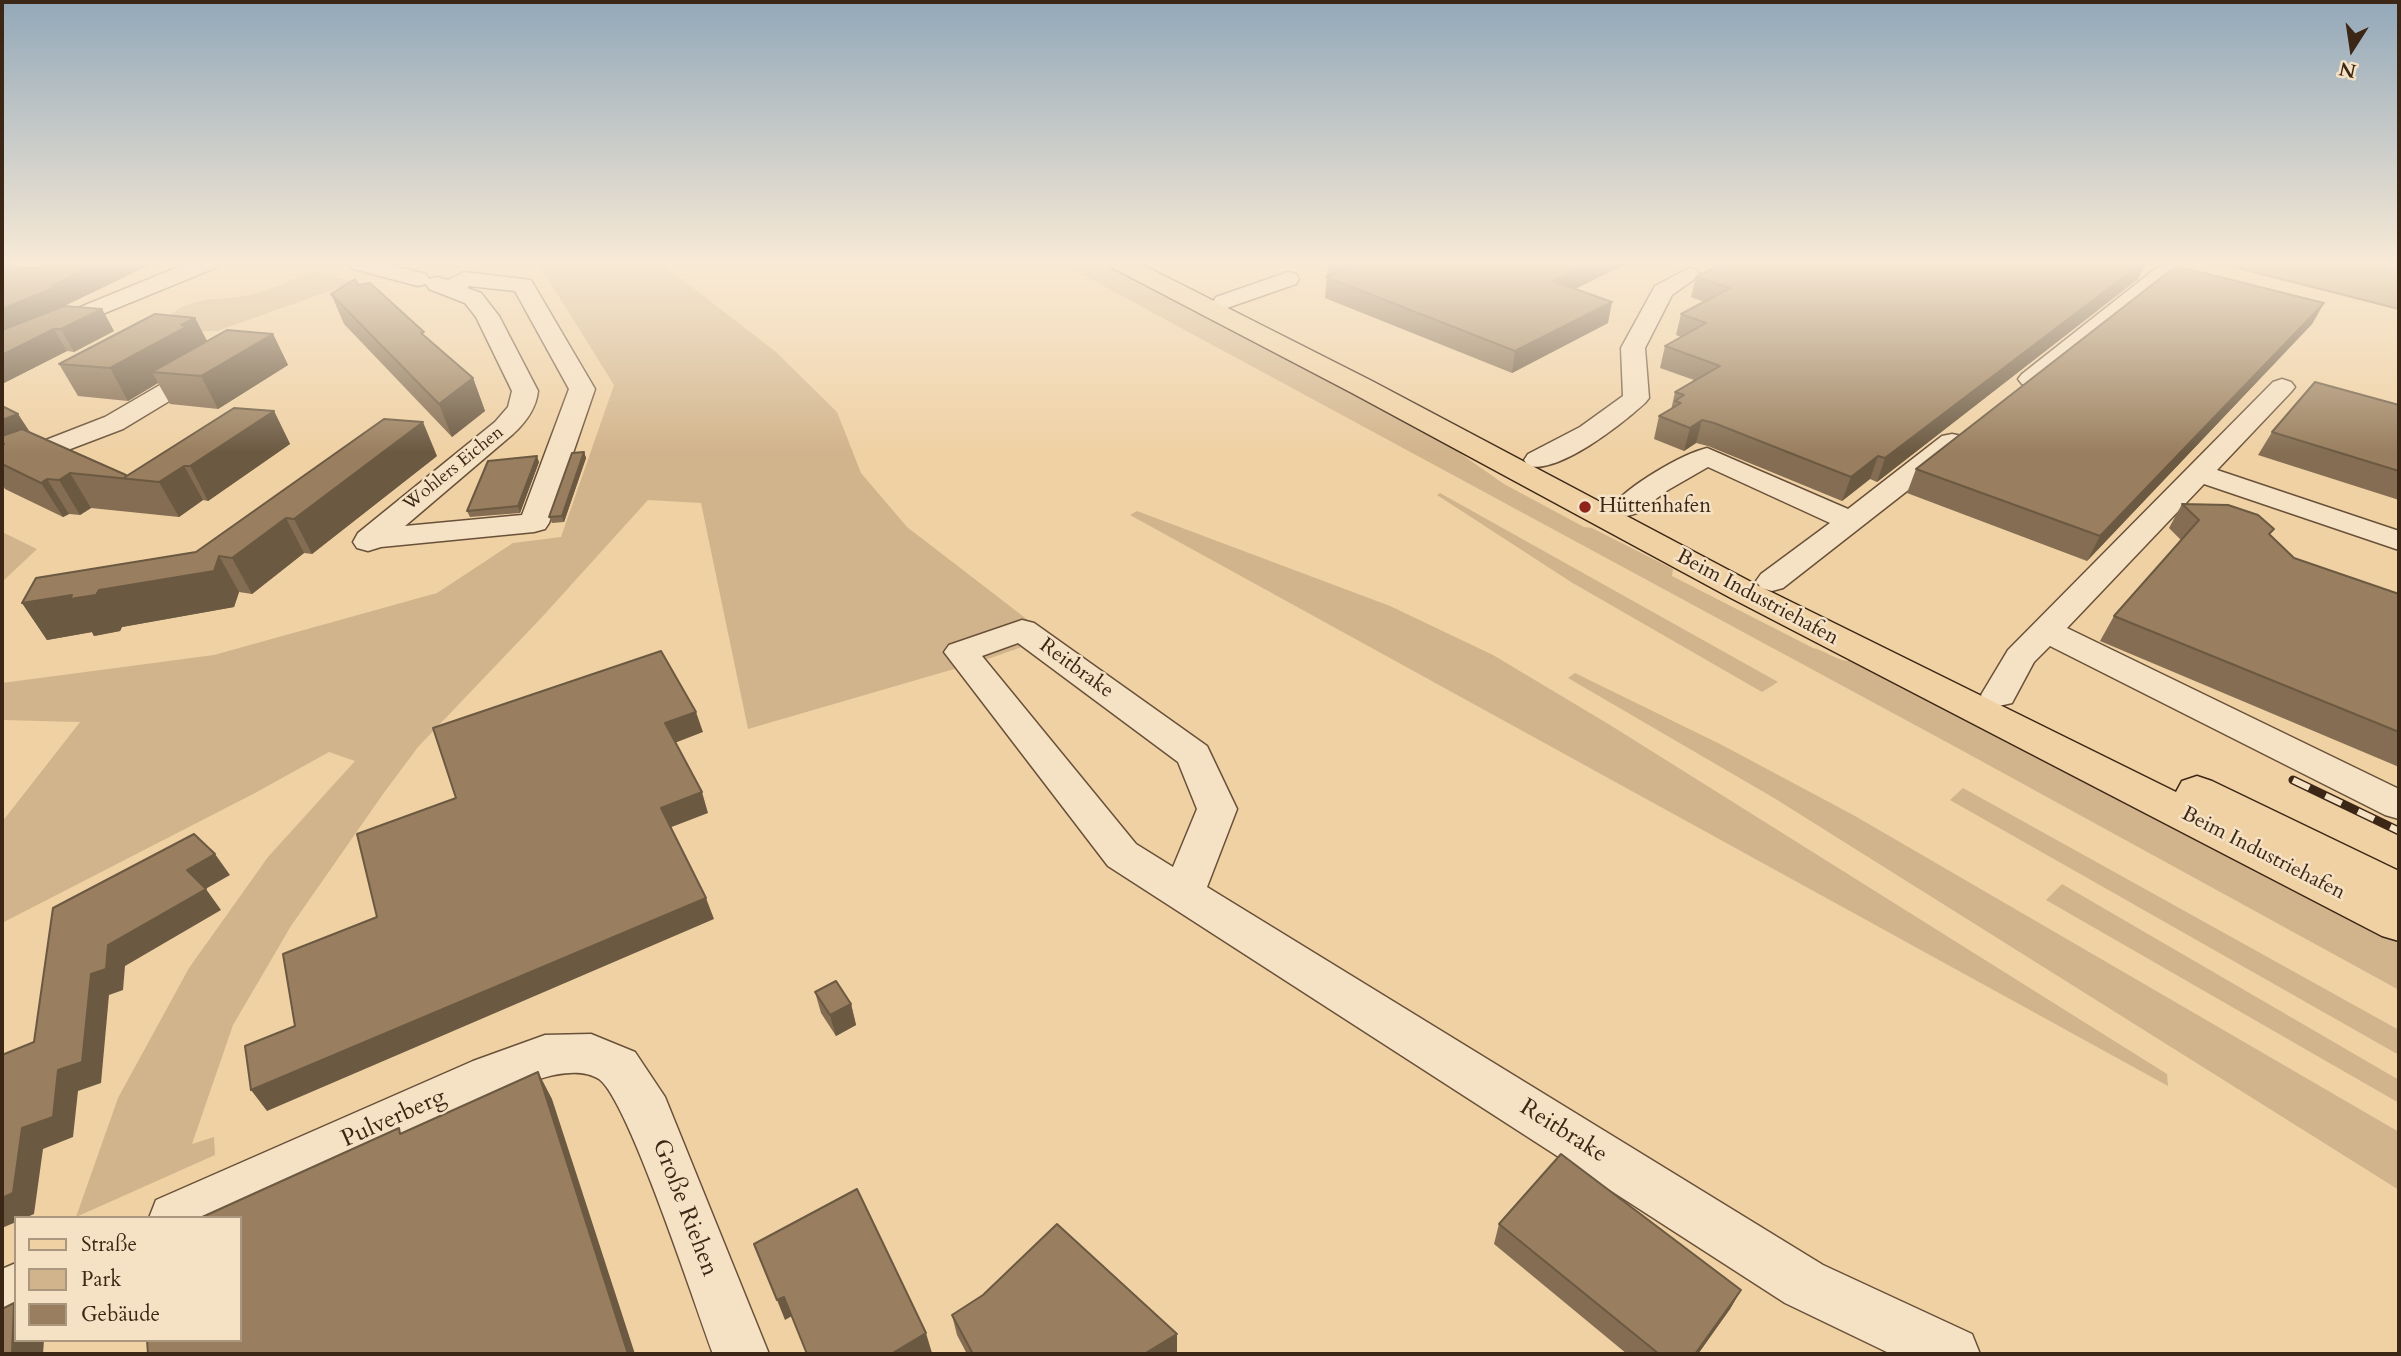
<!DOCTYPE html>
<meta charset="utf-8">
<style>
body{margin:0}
#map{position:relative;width:2401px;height:1356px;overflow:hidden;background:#efd1a4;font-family:Cardo,serif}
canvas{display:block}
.frame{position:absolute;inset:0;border:4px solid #3c2615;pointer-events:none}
.legend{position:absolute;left:14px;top:1216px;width:228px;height:126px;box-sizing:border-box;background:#f5e1c4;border:2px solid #ab967e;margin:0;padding:9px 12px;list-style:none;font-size:21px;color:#3c2615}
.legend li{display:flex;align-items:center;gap:14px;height:35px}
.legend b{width:35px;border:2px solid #ab967e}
.north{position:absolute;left:2317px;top:14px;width:70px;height:70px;-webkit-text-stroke:5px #f5e1c4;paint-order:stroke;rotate:192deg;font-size:19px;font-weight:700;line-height:28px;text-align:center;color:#3c2615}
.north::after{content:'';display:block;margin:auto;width:24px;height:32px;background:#3c2615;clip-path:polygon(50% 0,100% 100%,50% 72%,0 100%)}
</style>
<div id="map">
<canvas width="2401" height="1356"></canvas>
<div class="frame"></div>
<ul class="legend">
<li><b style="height:9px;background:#efd1a4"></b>Straße</li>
<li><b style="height:19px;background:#d1b48c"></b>Park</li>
<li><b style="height:19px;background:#997f5f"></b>Gebäude</li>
</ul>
<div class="north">N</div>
</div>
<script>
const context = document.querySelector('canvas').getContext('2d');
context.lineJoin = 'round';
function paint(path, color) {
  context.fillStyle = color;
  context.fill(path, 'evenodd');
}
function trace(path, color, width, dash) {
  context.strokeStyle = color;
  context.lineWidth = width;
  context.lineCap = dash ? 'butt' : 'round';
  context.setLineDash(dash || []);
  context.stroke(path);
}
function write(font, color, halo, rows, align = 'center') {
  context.font = font + ' Cardo,serif';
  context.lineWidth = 5;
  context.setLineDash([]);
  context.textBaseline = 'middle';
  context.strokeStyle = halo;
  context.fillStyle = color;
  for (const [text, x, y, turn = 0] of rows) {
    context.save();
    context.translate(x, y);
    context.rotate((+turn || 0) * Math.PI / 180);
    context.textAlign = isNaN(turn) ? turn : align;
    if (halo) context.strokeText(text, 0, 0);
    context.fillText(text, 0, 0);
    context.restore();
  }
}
const green = new Path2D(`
 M538,263H661L776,352L837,412L861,473L907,527L1050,637L985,660L748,729L701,503L648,500L543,616L418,747L383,794L291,926L233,1025L192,1144L214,1137L215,1155L76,1217L118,1098L189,968L268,857L355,761L329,752L255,793L2,923V822L80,722L2,720V683L214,655L437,593L513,543L561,537L614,385Z
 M1061,263H1103L1457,447L1454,449L1504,484L1584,527L1592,528L1673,569L1672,576L1813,648C1826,651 1834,659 1847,661L1852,658L2399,936V990L1963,751Z
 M314,271L355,282L217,331L157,332C181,290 220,304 258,293C277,287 295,278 314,271Z
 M1440,493L1778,682L1762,692L1571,582L1437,495Z
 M1137,511L1390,606L1493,655L1610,725L2167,1074L2168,1086L1130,515Z
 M2,532L37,549L2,582Z
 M1575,673L1722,745L1855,816L2399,1132V1190L1774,798L1568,678Z
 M1963,788L2399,1030V1055L1950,800Z
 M2062,884L2399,1080V1103L2046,900Z`);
const water = new Path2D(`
 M2218,263H2399V309Z`);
const minor = new Path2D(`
 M188,263H218L215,268L2,355V339Z
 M347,263H383L426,274L429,279L426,284L418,286L350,268Z
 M2167,264L2175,266L2178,271L2175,276L2040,384L2031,387L2022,384L2018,379L2022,374L2159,266Z
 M1689,268L1697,270L1700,275L1672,295L1645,348L1649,398L1645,403C1622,424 1559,474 1528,466L1524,460L1528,454L1580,427L1623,396L1621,348L1655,286Z
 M464,272L531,280L595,389L549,523L545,529L534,532L381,547L368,551L357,548L353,542L358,533L495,422L508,407L512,391L476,317L465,303L429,289L426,284L429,279L437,277L448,280ZM469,286L515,291L569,389L522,515L405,526L513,434C526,422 536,409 538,391L499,316L481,293L467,288Z
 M1288,272L1296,274L1299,279L1296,284L1224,309L1216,307L1213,302L1216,297Z
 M205,362L214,364L217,369L214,374L123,429L2,475V457L105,417L196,364Z
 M2282,379L2291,382L2295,387L2291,392L2217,470L2399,531V550L2204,484L2067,628L2399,789V819L2385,815L2050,646L2034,662L2012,703L1999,706L1986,703L1981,695L2008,650L2273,382Z
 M1952,434L1962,436L1966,442L1962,448L1783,588L1772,591L1761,588L1756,581L1761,574L1830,523L1708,467L1668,490L1637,513L1627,516L1617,513L1612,507C1627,486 1682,454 1707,448L1848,509L1942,436Z
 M1022,620L1034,623L1207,746L1237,809L1207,887L1823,1265L1972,1334L1980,1354H1891L1785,1303L1108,866L944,652L949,645ZM1018,643L1178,762L1197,809L1173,867L1136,844L982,656Z
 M591,1034L635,1052L665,1097L769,1354H713C696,1309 628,1099 599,1079C574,1063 531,1081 507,1091L232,1218H149L156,1200L473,1061L545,1035Z
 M16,1263V1318L2,1323V1269Z`);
const major = new Path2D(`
 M1109,263H1139L1372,381L1753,583L2176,792L2182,781L2197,776L2212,781L2399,871V941L2382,936L1729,597L1352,393L1113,268Z`);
const rail = new Path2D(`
 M2293,780L2399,831`);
const wall = new Path2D(`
 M1328,263H1628L1575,289L1608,323L1512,373L1325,298Z
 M1696,277L2138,279L1877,482L1870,479L1842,501L1708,446L1696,443L1684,451L1654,439L1659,416L1671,410L1675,392L1694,380L1660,368L1665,346L1681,337L1676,335L1681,314L1704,302L1691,297Z
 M358,285L426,338L473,378L485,411L452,437L344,324L331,294Z
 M2324,303L2312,324L2087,561L1907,493L1916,469Z
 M67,306L102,309L114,331L74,352L67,351L2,384Z
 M195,318L207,341L273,334L288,365L218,409L170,404L158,383L128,401L78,396L59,364Z
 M2399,405V500L2258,455L2272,432Z
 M2,406L18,414L30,432L126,476L274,411L290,444L208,501L203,500L179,517L91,508L80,515L69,514L63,517L5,489L2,483Z
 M584,452L586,458L564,522L552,523L549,517Z
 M437,456L312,554L304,553L252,594L239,592L234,607L122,627L120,631L94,636L92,632L47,640L22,603L196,552Z
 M539,462L520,513L470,517L467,511Z
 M2182,504L2270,535L2294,558L2399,594V767L2100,641L2114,616L2181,540L2169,528Z
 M815,992L851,1004L856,1025L836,1036L821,1013Z
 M1499,1224L1741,1290L1730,1309L1698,1354H1627L1494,1244Z
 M952,1315L1177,1353L1176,1354H967L957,1335Z`);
const shadedWall = new Path2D(`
 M100,263H154L2,336V309Z
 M1591,263H1628L1550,301L1553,281Z
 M2142,263H2146L2138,279L1877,482L1885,458Z
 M1612,302L1608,323L1512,373L1515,351Z
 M2324,303L2312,324L2087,561L2100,536Z
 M102,309L114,331L74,352L61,329Z
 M195,318L211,349L152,372L158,383L128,401L110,368Z
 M54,329L67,351L2,384V355Z
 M273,334L288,365L218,409L201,376Z
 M473,378L485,411L452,437L439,404Z
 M274,411L290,444L208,501L190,466Z
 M18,414L33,438L4,444L2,443V420Z
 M1702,420L1696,443L1684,451L1690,428Z
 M423,422L437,456L312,554L294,519Z
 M584,452L586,458L564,522L562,516Z
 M537,456L539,462L520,513L518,506Z
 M1878,456L1870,479L1842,501L1851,477Z
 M184,466L203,500L179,517L159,482Z
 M70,473L91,508L80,515L59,480Z
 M47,479L69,514L63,517L41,483Z
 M286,518L304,553L252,594L232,558Z
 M219,556L239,592L234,607L122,627L120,631L94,636L92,632L47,640L22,603L99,590Z
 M696,712L703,732L672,744L665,723Z
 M702,792L708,813L669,828L661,808Z
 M215,854L230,875L202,891L187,870Z
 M206,889L221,910L125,966L123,990L109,995L101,1083L78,1091L73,1137L43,1149L34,1214L25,1218H16V1222L2,1228V1198L22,1128L58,1070L91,974L108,945Z
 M706,898L714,919L267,1111L251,1090Z
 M851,1004L856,1025L836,1036L830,1015Z
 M538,1072L552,1099L635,1354H628Z
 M1741,1290L1730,1309L1698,1354H1695Z
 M784,1297L792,1316L785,1320L777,1300Z
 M14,1303L16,1305V1340H44L43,1354H12Z
 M926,1333L932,1353L929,1354H891Z
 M1177,1334V1353L1176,1354H1144Z`);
const building = new Path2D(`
 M48,263H100L51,286L56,287L2,309V266L36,268Z
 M1343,263H1591L1553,281L1612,302L1515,351L1326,277L1353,267Z
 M1723,263H2142L1885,458L1878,456L1851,477L1714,423L1702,420L1690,428L1659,416L1681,403L1675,401L1684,395L1675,392L1720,366L1665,346L1706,323L1681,314L1730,288L1696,277Z
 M2176,266L2324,303L2100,536L1916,469Z
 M355,279L358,285L370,283L424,332L421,333L473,378L439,404L331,294Z
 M64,306L102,309L61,329H54L2,355V330Z
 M155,314L195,318L181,325L188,326L110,368L59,364Z
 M227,330L273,334L201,376L152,372Z
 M2315,382L2399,405V471L2272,432Z
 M2,406L18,414L2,420Z
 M234,408L274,411L190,466H184L159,482L70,473L59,480L47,479L41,483L2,464V445L4,444L2,443V436L22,429L126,475L125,477Z
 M384,419L423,422L294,519L286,518L232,558L219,556L214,571L99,590L96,595L70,599L72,595L22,603L36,578L196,552Z
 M584,452L562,516L549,517L572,453Z
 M537,456L518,506L467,511L488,461Z
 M2182,504L2228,505L2258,515L2274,529L2269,534L2294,558L2399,594V732L2114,616L2199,520Z
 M661,651L696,712L665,723L702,792L661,808L706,898L251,1090L245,1046L295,1026L283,954L377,917L357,834L456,798L433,728Z
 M194,834L215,854L187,870L206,889L108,945L106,969L91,974L82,1062L58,1070L53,1117L22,1128L13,1193L2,1198V1055L34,1042L53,908Z
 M836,981L851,1004L830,1015L815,992Z
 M538,1072L628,1354H148L147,1340H240V1218H200L399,1128L400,1134Z
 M1561,1154L1741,1290L1695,1354H1659L1499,1224Z
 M857,1189L926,1333L891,1354H807L784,1297L777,1300L754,1244Z
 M1057,1224L1177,1334L1144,1354H973L952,1315L983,1295Z
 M14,1303L12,1354H2V1309Z`);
const markers = [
 [1585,507,7,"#8f2418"]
];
const farStreetnames = [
 ["Wohlers Eichen",454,469,-39]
];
const poiNames = [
 ["Hüttenhafen",1599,507]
];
const streetNames = [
 ["Beim Industriehafen",1757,598,28],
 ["Reitbrake",1076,669,36],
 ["Beim Industriehafen",2263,854,27]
];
const nearStreetnames = [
 ["Pulverberg",394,1119,-24],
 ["Reitbrake",1563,1132,32],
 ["Große Riehen",684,1208,69]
];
paint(green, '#d1b48c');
paint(water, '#b29773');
trace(water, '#836a4d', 2);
trace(minor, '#695139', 3);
trace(major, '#3c2615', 3);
paint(minor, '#f5e1c4');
paint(major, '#efd1a4');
trace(rail, '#3c2615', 9);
trace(rail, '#f5e1c4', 6, [18]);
paint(wall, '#846d52');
paint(shadedWall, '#6b5942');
paint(building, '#997f5f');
trace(building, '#6b5942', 2);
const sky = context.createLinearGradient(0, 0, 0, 453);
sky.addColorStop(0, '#92a8b9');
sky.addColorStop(0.58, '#f8ead6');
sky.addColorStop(1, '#f8ead600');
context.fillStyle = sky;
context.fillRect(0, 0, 2401, 453);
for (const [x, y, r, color] of markers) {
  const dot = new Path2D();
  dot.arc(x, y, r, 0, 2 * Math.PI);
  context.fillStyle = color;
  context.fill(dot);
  trace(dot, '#f5e1c4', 2.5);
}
write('18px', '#3c2615', '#f5e1c4', farStreetnames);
write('21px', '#3c2615', '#f5e1c4', poiNames, 'left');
write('21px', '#3c2615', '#f5e1c4', streetNames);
write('24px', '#3c2615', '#f5e1c4', nearStreetnames);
</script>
